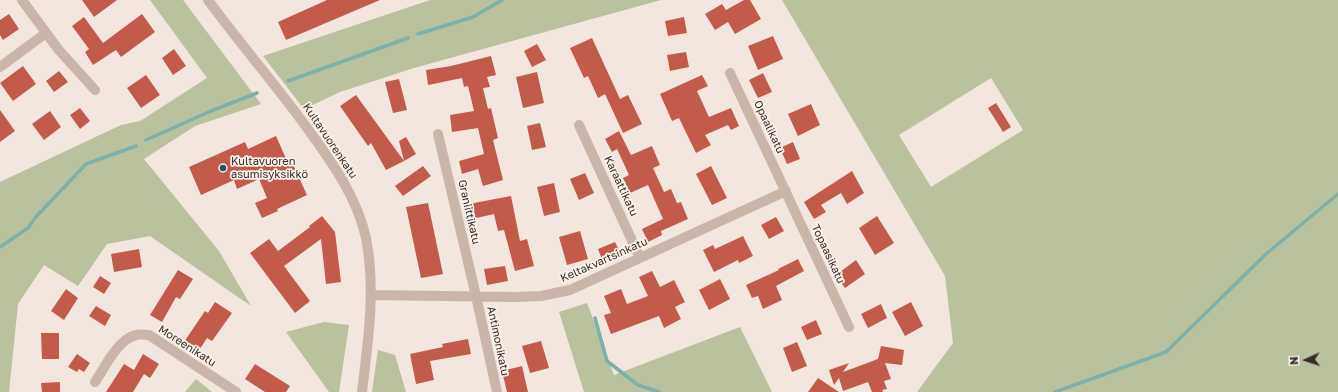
<!DOCTYPE html>
<meta charset="utf-8">
<style>
body{margin:0}
#map{position:relative;width:1338px;height:392px;overflow:hidden;background:#f2e6de;font-family:"Golos Text",sans-serif}
canvas{display:block}
.north{position:absolute;left:1286px;top:340px;width:40px;height:40px;-webkit-text-stroke:3px #faf1ea;paint-order:stroke;rotate:267deg;font-size:11px;font-weight:700;line-height:16px;text-align:center;color:#382c29}
.north::after{content:'';display:block;margin:auto;width:14px;height:18px;background:#382c29;clip-path:polygon(50% 0,100% 100%,50% 72%,0 100%)}
</style>
<div id="map">
<canvas width="1338" height="392"></canvas>
<div class="north">N</div>
</div>
<script>
const context = document.querySelector('canvas').getContext('2d');
context.lineJoin = 'round';
function paint(path, color) {
  context.fillStyle = color;
  context.fill(path, 'evenodd');
}
function trace(path, color, width, dash) {
  context.strokeStyle = color;
  context.lineWidth = width;
  context.lineCap = dash ? 'butt' : 'round';
  context.setLineDash(dash || []);
  context.stroke(path);
}
function write(font, color, halo, rows, align = 'center') {
  context.font = font + ' "Golos Text",sans-serif';
  context.lineWidth = 3.5;
  context.setLineDash([]);
  context.textBaseline = 'middle';
  context.strokeStyle = halo;
  context.fillStyle = color;
  for (const [text, x, y, turn = 0] of rows) {
    context.save();
    context.translate(x, y);
    context.rotate((+turn || 0) * Math.PI / 180);
    context.textAlign = isNaN(turn) ? turn : align;
    if (halo) context.strokeText(text, 0, 0);
    context.fillText(text, 0, 0);
    context.restore();
  }
}
const green = new Path2D(`
 M150,0H183L261,104L195,126L144,159L219,251L251,306L150,236L107,244L78,286L44,265L18,304L9,392H0V182L121,125L140,121L207,78Z
 M430,0H661L414,68L340,92L304,109L263,56Z
 M782,0H1338V392H917L953,343L945,276ZM991,78L1023,130L931,187L899,135Z
 M587,303L614,375L740,327L772,392H584L559,312Z
 M324,322L349,325L339,392H329L286,332Z
 M378,350L395,355L406,392H372Z
 M196,379L212,392H185Z`);
const stream = new Path2D(`
 M418,34L473,17L502,0
 M288,81L408,38
 M146,140L211,111L257,93
 M0,247L28,228L35,218L86,164L136,146
 M595,318L607,361L638,385L659,392
 M1055,392L1166,352L1266,254L1338,194`);
const building = new Path2D(`
 M82,0H117L94,17Z
 M327,0H380L286,40L278,22Z
 M744,0H750L761,19L735,34L728,22L715,30L705,14L722,4L726,10Z
 M9,14L19,29L3,40L0,35V20Z
 M142,14L155,32L121,57L116,50L93,65L85,52L89,49L72,26L84,17L103,43Z
 M684,17L687,33L668,36L665,21Z
 M773,36L783,59L758,70L748,46Z
 M592,38L620,99L628,95L642,124L623,133L605,94L598,98L588,76L584,78L570,48Z
 M537,44L546,60L532,67L524,51Z
 M174,49L186,66L173,75L162,58Z
 M686,52L689,67L670,71L667,55Z
 M491,56L496,75L487,77L490,87L483,88L488,109L491,108L498,138L493,140L503,180L483,186L478,169L462,174L459,161L484,154L478,128L452,132L450,115L474,111L468,86L464,87L462,78L428,85L426,70L451,66Z
 M23,66L36,84L13,101L0,83Z
 M59,71L68,82L54,92L46,81Z
 M537,72L544,103L523,108L516,77Z
 M763,73L772,92L758,98L749,80Z
 M146,75L160,95L141,108L127,88Z
 M702,75L708,86L697,91L709,117L731,108L739,126L731,130L728,125L705,135L711,145L696,153L679,118L672,121L660,94Z
 M399,79L407,110L393,113L385,82Z
 M356,95L404,161L386,170L371,143L368,146L340,106Z
 M996,103L1011,127L1003,132L988,108Z
 M811,104L820,125L798,136L788,114Z
 M80,108L90,121L80,129L70,115Z
 M0,110L15,131L0,142Z
 M50,111L61,127L44,140L32,124Z
 M540,123L546,147L532,150L527,126Z
 M619,131L631,155L652,146L660,165L653,168L664,192L671,189L677,203L681,202L688,219L661,231L662,235L648,242L642,229L663,219L648,185L630,193L623,178L629,175L617,149L612,152L605,139Z
 M276,136L288,163L292,162L307,195L277,209L278,211L262,218L255,203L267,198L259,179L237,189L234,180L201,195L189,167L245,142L248,149Z
 M406,137L416,154L404,161L399,141Z
 M793,142L800,159L787,164L780,148Z
 M423,166L431,176L403,196L395,186Z
 M711,166L727,198L712,205L696,174Z
 M852,171L864,193L847,204L841,193L821,205L826,212L814,219L804,202Z
 M585,173L594,193L579,200L570,179Z
 M554,183L560,212L544,216L537,187Z
 M511,196L520,241L527,239L534,266L515,271L504,230L498,231L494,214L472,219L469,204Z
 M428,203L443,274L421,278L406,207Z
 M322,216L335,232L341,282L326,284L321,239L284,266L310,301L295,313L250,253L269,239L278,251L310,227L309,226Z
 M877,216L894,243L875,255L859,228Z
 M776,217L784,231L769,239L761,225Z
 M580,231L588,259L567,265L559,237Z
 M743,236L753,256L739,263L738,260L714,272L703,250L713,245L715,249Z
 M615,242L621,254L603,262L598,249Z
 M139,249L142,267L114,272L111,254Z
 M798,259L804,271L776,286L782,300L763,309L758,296L752,298L746,285L779,270L778,269Z
 M856,260L865,274L845,288L836,275Z
 M505,266L508,281L487,285L484,269Z
 M178,270L193,279L180,299L176,297L162,322L150,315Z
 M652,271L660,287L674,280L685,302L675,307L681,319L664,328L659,316L611,334L604,315L611,313L604,296L621,289L627,304L648,296L639,277Z
 M100,276L111,283L104,294L93,287Z
 M720,279L730,299L709,310L699,290Z
 M66,289L78,298L64,320L51,311Z
 M215,302L232,313L212,341L207,338L198,352L184,342L205,311L208,313Z
 M911,302L923,326L905,336L892,312Z
 M881,304L887,318L868,328L861,314Z
 M96,306L111,315L105,326L89,316Z
 M816,320L822,334L807,340L801,327Z
 M41,333H59V359H42Z
 M468,339L471,354L430,361L434,380L416,384L410,354L443,347L442,344Z
 M541,341L549,368L530,373L522,346Z
 M797,342L807,366L792,372L783,348Z
 M881,346L904,350L902,365L885,363L891,379L884,381L887,389L882,390L883,392H872L868,382L843,391L839,378L834,385L829,370L849,363L843,372L878,359Z
 M77,354L90,363L84,372L79,369L77,372L68,367Z
 M143,354L159,364L150,378L144,374L133,392H106L124,364L134,370Z
 M255,364L290,386L286,392H265L245,379Z
 M522,366L528,392H507L502,371Z
 M818,378L839,392H808Z
 M60,382V392H42L41,383Z`);
const minor = new Path2D(`
 M22,0L58,49L95,90
 M208,0C241,45 278,87 310,132C334,165 357,198 366,238C376,290 368,341 362,392
 M0,67L46,33
 M730,73L849,327
 M579,125L640,258
 M438,134L476,296L497,392
 M371,295L515,297L541,296L570,290L786,191
 M95,382C105,367 118,339 136,335C140,334 145,335 149,335L236,392`);
const markers = [
 [223,168,4,"#1f5856"]
];
const streetNames = [
 ["Opaalikatu",769,127,65],
 ["Kultavuorenkatu",330,141,56],
 ["Karaattikatu",621,186,65],
 ["Graniittikatu",469,212,77],
 ["Topaasikatu",828,254,65],
 ["Keltakvartsinkatu",604,260,-24],
 ["Antimonikatu",498,341,78],
 ["Moreenikatu",187,346,33]
];
const poiNames = [
 ["Kultavuoren",231,162],
 ["asumisyksikkö",231,175]
];
paint(green, '#b9c19e');
trace(stream, '#7dafab', 3.5);
paint(building, '#c35b4b');
trace(minor, '#cab5aa', 10);
for (const [x, y, r, color] of markers) {
  const dot = new Path2D();
  dot.arc(x, y, r, 0, 2 * Math.PI);
  context.fillStyle = color;
  context.fill(dot);
  trace(dot, '#faf1ea', 1.5);
}
write('11px', '#382c29', '#faf1ea', streetNames);
write('11px', '#382c29', '#faf1ea', poiNames, 'left');
</script>
